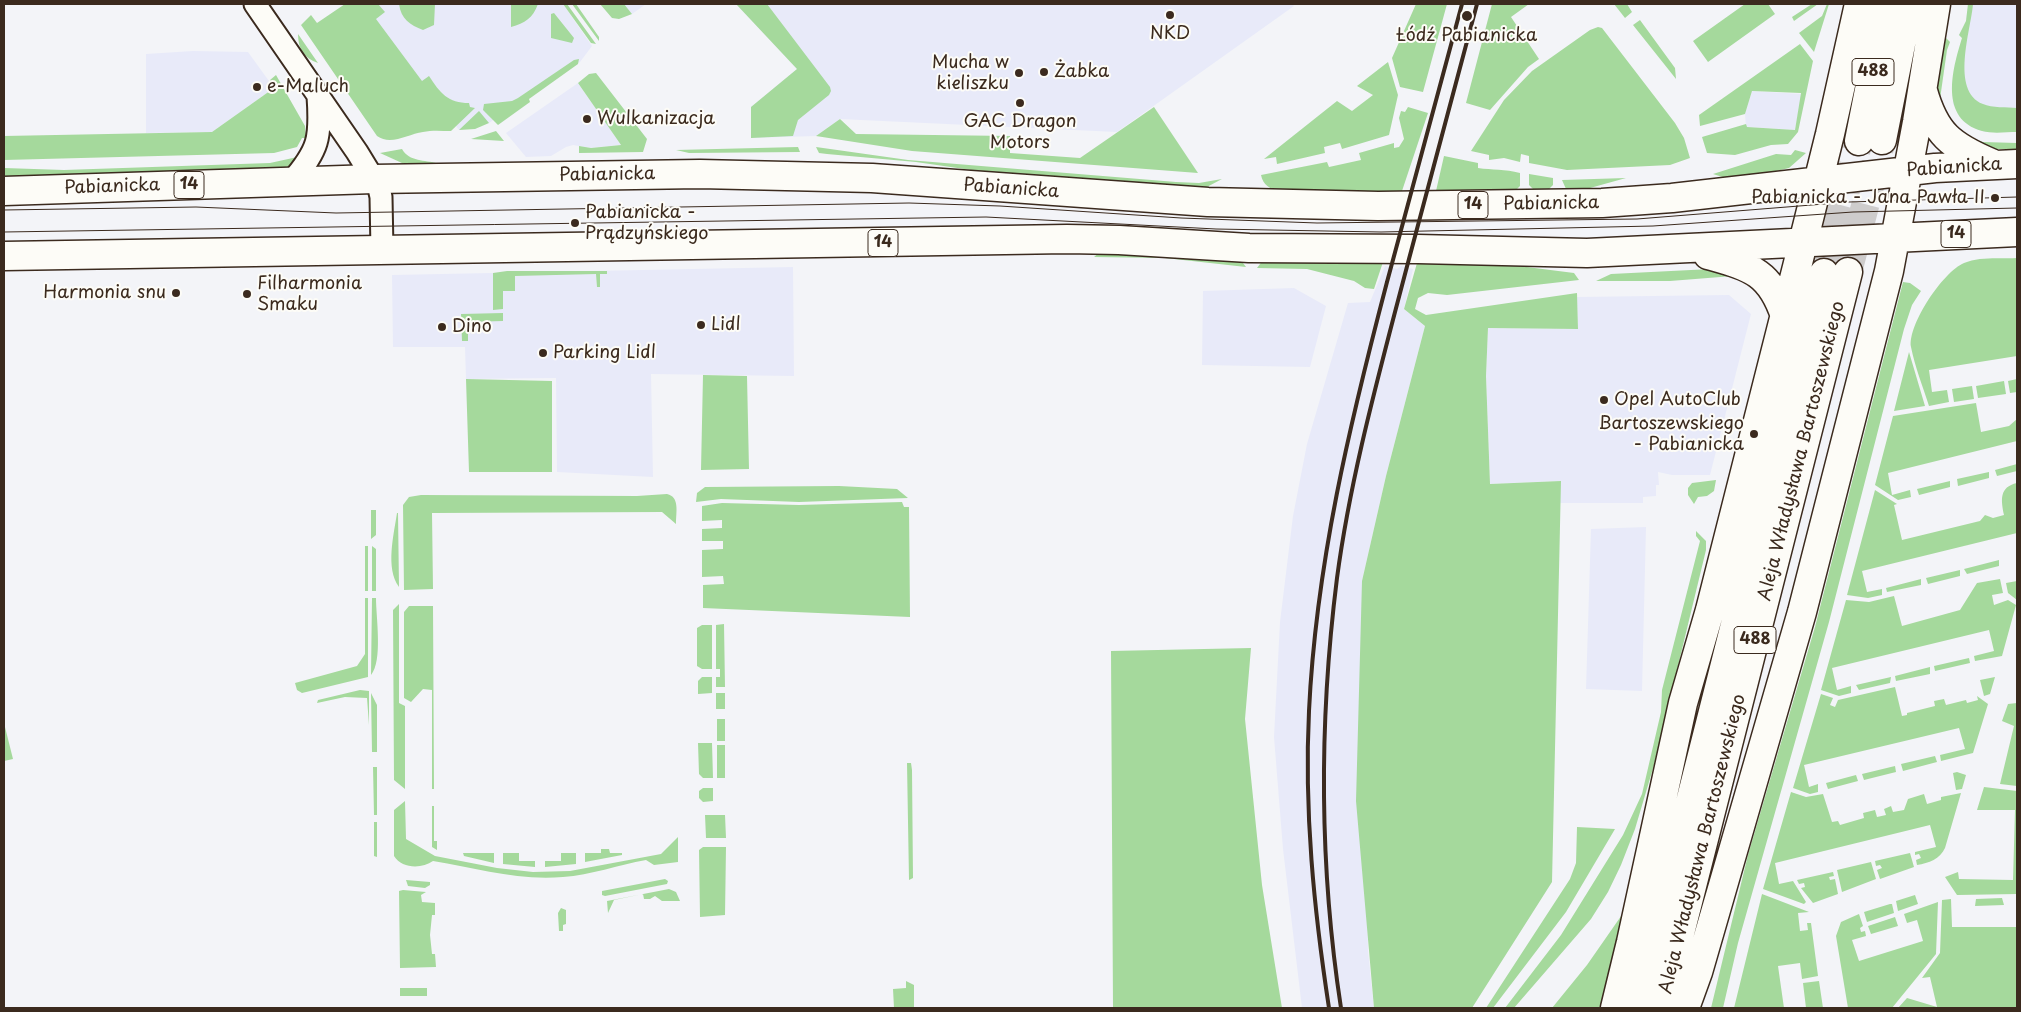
<!DOCTYPE html>
<meta charset="utf-8">
<style>
body{margin:0}
#map{position:relative;width:2021px;height:1012px;overflow:hidden;background:#f3f4f8;font-family:"Playpen Sans",sans-serif}
canvas{display:block}
.frame{position:absolute;inset:0;border:5px solid #3b2a1e;pointer-events:none}
</style>
<div id="map">
<canvas width="2021" height="1012"></canvas>
<div class="frame"></div>
</div>
<script>
const context = document.querySelector('canvas').getContext('2d');
context.lineJoin = 'round';
function paint(path, color) {
  context.fillStyle = color;
  context.fill(path, 'evenodd');
}
function trace(path, color, width, dash) {
  context.strokeStyle = color;
  context.lineWidth = width;
  context.lineCap = dash ? 'butt' : 'round';
  context.setLineDash(dash || []);
  context.stroke(path);
}
function write(font, color, halo, rows, align = 'center') {
  context.font = font + ' "Playpen Sans",sans-serif';
  context.lineWidth = 4;
  context.setLineDash([]);
  context.textBaseline = 'middle';
  context.strokeStyle = halo;
  context.fillStyle = color;
  for (const [text, x, y, turn = 0] of rows) {
    context.save();
    context.translate(x, y);
    context.rotate((+turn || 0) * Math.PI / 180);
    context.textAlign = isNaN(turn) ? turn : align;
    if (halo) context.strokeText(text, 0, 0);
    context.fillText(text, 0, 0);
    context.restore();
  }
}
const built = new Path2D(`
 M360,4H563L592,46L580,62L489,123L459,130Z
 M624,4H646L632,14Z
 M736,4H1292L1294,6L1117,132L840,119L816,136L751,138V107L797,69Z
 M1968,4H2017V132H1985L1974,128L1964,122L1953,104L1952,84L1962,38L1959,35L1966,21Z
 M193,51L248,52L274,88L212,132L146,133V54Z
 M578,83L621,145L591,148L573,145L566,147L551,156L526,157L506,133Z
 M1752,91L1802,94L1795,130L1746,127L1745,114Z
 M1385,266L1397,269L1401,266L1413,269L1404,309L1425,326L1386,476L1362,581L1368,951L1374,1008H1302L1283,849L1274,737L1280,622L1293,516L1307,444L1348,303L1370,302Z
 M793,267L794,376L651,374L653,477L557,472L556,378L466,379L465,347H393L392,275Z
 M1294,288L1326,306L1310,367L1202,365L1203,291Z
 M1729,295L1751,314L1710,475H1672L1658,472L1659,485H1656V496L1643,497V503H1560V481L1490,484L1486,376L1488,328L1578,329L1577,297Z
 M1646,527L1642,691L1586,689L1591,529Z`);
const green = new Path2D(`
 M345,4H378L385,12L376,19L422,81L429,76C440,93 448,103 469,103L470,107L475,108L451,131C441,131 432,130 423,132C408,134 391,146 377,136L301,25L311,15L317,23Z
 M399,4H435L434,25L423,30C410,25 401,19 399,4Z
 M511,4H538C533,18 525,23 511,27Z
 M563,4H567L596,44L591,43Z
 M572,4H576L599,37V41Z
 M600,4H624L632,14L619,19L612,18Z
 M736,4H767L830,87L831,91L829,95L798,120L793,136L751,138V107L797,69Z
 M1416,4H1447L1423,92L1400,87L1392,58Z
 M1492,4H1529L1511,17L1539,59L1528,67L1490,110L1466,103Z
 M1614,4H1627L1632,12L1625,18Z
 M1745,4H1768L1775,14L1708,62L1693,41Z
 M1812,4H1818L1794,21L1792,17Z
 M1827,4H1829L1814,52L1799,33L1822,16Z
 M1968,4H1973C1971,30 1950,91 1983,104C1992,108 2007,107 2017,108V132C2006,132 1993,134 1982,131C1939,119 1952,70 1962,38L1959,35L1966,21Z
 M554,13L574,38L572,43L551,38V14Z
 M1640,20L1675,68L1676,79L1633,25Z
 M1598,27L1602,28L1675,123L1684,138L1690,158L1670,165L1567,170L1529,163V156L1521,154L1520,162L1504,158L1489,160V155L1471,151L1504,100L1532,71L1590,30Z
 M298,34L318,63C304,58 298,49 298,34Z
 M1946,38L1950,42L1947,50L1940,99L1947,122L1934,82Z
 M1800,44L1813,61L1798,132L1788,144L1771,145L1735,155L1707,153L1702,137L1746,124L1747,127L1795,130L1801,93L1752,91L1745,114L1700,126L1699,115Z
 M579,59L578,64L529,99L530,102L498,125L483,110L484,104L512,101L518,98L574,60Z
 M1388,62L1398,95L1389,135L1342,149L1340,143L1324,147L1325,153L1277,164L1276,157L1264,159L1337,101L1352,111L1373,95L1357,86Z
 M596,73L647,139L643,152L579,153V146L591,148L621,145L578,83L589,74Z
 M276,75L305,126L306,138H302L297,147L274,153L4,160V136L212,132L274,88L270,80Z
 M1154,107L1198,173L912,151L816,136L840,119L856,134L1010,136V153L1080,158Z
 M1408,107L1428,113L1402,191H1279C1270,189 1263,185 1261,175L1327,162L1329,167L1361,160L1359,153L1394,143V148L1399,147L1404,139L1399,118L1401,111L1405,112Z
 M479,111L489,123L475,129L459,130Z
 M496,131L504,141L471,139Z
 M1968,138L1983,142L2017,143V149H1988Z
 M798,147L800,152L689,153L676,150Z
 M816,147L908,160L1176,182L1199,183L1222,179L1205,188L999,174L916,162L827,154L819,153Z
 M402,149C409,162 426,160 436,163H402L380,153Z
 M1795,150L1806,153L1789,168L1760,175L1729,179L1713,174L1776,154L1791,155Z
 M302,156L292,165L282,168L4,178V168L64,170L270,163Z
 M1444,156L1478,163V168C1492,170 1505,169 1520,173V186L1516,190L1436,191Z
 M1529,174L1553,178V185L1549,189H1533L1529,185Z
 M1626,178L1590,188L1566,189L1562,180Z
 M1100,252L1240,259L1246,267L1165,258L1094,257Z
 M2017,258V356L1929,370L1932,392L1947,390L1949,402L1929,406C1923,387 1915,367 1911,347C1908,324 1943,272 1964,263C1980,256 2001,259 2017,258Z
 M1263,260L1383,262L1374,289L1365,288L1354,281L1307,269L1257,268Z
 M1447,261L1511,265L1574,273L1579,280L1447,295L1428,293L1418,298L1415,309L1426,315L1577,293L1578,329L1488,328L1486,376L1490,484L1561,481L1552,882L1472,1008H1374L1356,801L1362,581L1386,476L1425,326L1404,309L1417,263Z
 M1711,269L1733,276L1670,281H1596L1611,274Z
 M507,271H607V274H600V287H597L596,274L515,276V291H503V309L493,310V273Z
 M1903,282L1910,283L1921,291L1912,305L1904,329L1829,622L1738,943L1723,1008H1711L1748,855L1815,627Z
 M503,313V321L468,322V341H462L461,314Z
 M1909,352L1925,406L1894,411Z
 M703,375L747,376L749,469L701,470Z
 M466,379L552,381V472H469Z
 M2017,379V392L2010,393L2008,381Z
 M2004,381L2006,394L1978,398L1976,386Z
 M1972,386L1974,399L1954,402L1952,389Z
 M1976,403L1981,432L2009,426L2017,419V441L1888,473L1892,495L1910,490L1911,497L1898,500L1875,485L1893,416Z
 M2017,464V471L1997,476L1995,470Z
 M1989,472V478L1958,486L1957,479Z
 M1716,480L1714,491L1707,496L1698,497L1694,504L1688,495V488L1692,483Z
 M1950,481V487L1919,495L1917,489Z
 M2017,483V533L1862,571L1867,592L1882,589V595L1868,598L1847,595L1875,490L1897,504L1894,505L1902,540L1980,521L1985,515L1993,518L2004,515C2001,500 1999,487 2017,483Z
 M839,486L897,489L908,498L799,502L721,499L696,502L697,493L705,487Z
 M667,494C680,497 676,512 676,524L662,512L432,513L433,589L404,590L403,505L409,497L421,495L637,496Z
 M902,502L904,507H909L910,617L703,608V585L724,584L723,576L702,577V550L723,549V541H702V529L722,528V520L702,521V506L722,503L799,505Z
 M371,510H376V535L371,539Z
 M397,513H398L399,587C385,568 394,534 397,513Z
 M1696,531L1706,541V550L1654,765L1635,829L1621,865L1608,892L1591,919L1514,1008H1505L1561,935L1623,835L1642,794L1661,712L1662,690L1700,541L1696,536Z
 M365,546H368V591H365Z
 M372,546L376,549V591H372Z
 M1999,560V566L1967,574L1964,569Z
 M1960,570V576L1928,584L1926,578Z
 M1921,579V585L1887,592L1886,588Z
 M2000,579L2003,593L1992,595L1994,605L2008,600L2016,605L2002,656L1975,661L1974,656L1994,651L1989,630L1832,668L1837,690L1851,686V693L1839,696L1821,690L1846,600L1869,602L1894,596L1902,626L1960,610L1977,583Z
 M2017,581V600L2008,593L2006,583Z
 M365,598H368V677L302,693L297,690L295,683L357,666L365,654Z
 M372,598H376C376,617 383,661 371,675Z
 M399,604V703L405,706V789L394,780L393,610Z
 M409,606H433L434,789H432V690L423,689L411,702L404,698V612Z
 M724,624L725,687H716V677H720V669H716V625Z
 M702,625H712V669H702L697,666V628Z
 M1251,648L1245,719L1262,885L1282,1008H1113L1111,651Z
 M1969,658L1970,663L1935,671L1934,666Z
 M1930,667V674L1896,681L1895,676Z
 M702,677H712V693L698,694V681Z
 M1891,677L1890,683L1859,690L1856,685Z
 M1995,677L1990,694L1984,696L1980,680Z
 M1895,687L1902,716L1907,715V713L1935,706L1934,701L1944,699L1946,705L1966,700L1967,703L1978,700L1977,696L1988,704L1973,753L1941,761L1940,755L1965,749L1959,728L1804,765L1809,787L1818,784V792L1810,794L1793,788L1821,694L1833,698L1830,705L1835,707L1838,700Z
 M360,690L369,691V725L367,698L345,697L317,703L318,700Z
 M371,693L377,705V752H372Z
 M716,693H725V709H716Z
 M2017,703V786L2000,784L2014,726L2002,721L2008,704Z
 M717,719H725V741H717Z
 M4,723L13,759L4,761Z
 M698,743H712L713,778H703L699,774Z
 M717,745H725V778H717Z
 M1935,756L1937,762L1903,771L1901,764Z
 M907,763H911L912,770L913,878L909,880Z
 M1895,766L1896,772L1864,780L1862,774Z
 M373,767H377V815H374Z
 M1957,772L1966,775L1962,789L1956,790L1953,773Z
 M1856,775L1858,781L1828,789L1826,783Z
 M1984,787L2017,791V894L1957,895L1945,877L1958,872L1959,879L2013,880L2015,810H1977Z
 M703,788H713V801L703,802L699,798V791Z
 M1791,792L1806,797L1823,794L1832,822L1838,821L1840,825L1864,818L1863,813L1875,810L1877,817L1886,815L1884,809L1891,806L1893,812L1904,810L1908,799L1924,794L1927,804L1941,800V797L1961,793L1945,848C1940,859 1929,863 1917,865L1916,860L1921,858L1919,854L1915,855V852L1936,847L1930,825L1775,863L1779,884L1793,881L1806,902L1804,904L1763,889Z
 M405,801L406,839L435,856L497,868L533,872L570,871L661,854L678,837V862L654,865L646,860C618,865 591,875 563,877C518,881 477,868 433,861C422,869 402,869 394,856V810Z
 M432,806H434V841H437V850L432,847Z
 M705,815H725L726,838H706Z
 M374,822H377V857L374,856Z
 M1577,827L1615,829L1566,912L1493,1008H1486L1570,879L1576,863Z
 M703,847H726L725,915L700,917L699,850Z
 M601,849H609L610,853H622V855L585,862V853H601Z
 M463,853H494V863L464,856Z
 M503,853H519V861H535V867L503,864Z
 M561,853H576V864L545,867V861H561Z
 M1910,853L1914,867L1880,879L1877,870L1882,868L1880,865L1876,866L1875,861Z
 M1871,862L1876,879L1842,892L1837,870Z
 M1833,872L1834,876L1829,877L1830,880L1835,879L1838,894L1813,903L1801,888L1805,887L1804,883L1799,884L1797,880Z
 M665,879L668,881L667,884L605,896L602,895V891Z
 M406,880L430,882V885L425,888L408,886Z
 M669,889L676,892L680,901H662L655,896L650,899H644L643,894L614,900L608,913L607,901Z
 M403,890L426,892L421,895L422,902L435,903V915H432L430,935L432,954H435L436,967L400,968L399,891Z
 M1762,894L1809,912L1798,913L1800,931L1808,930L1807,923H1811L1818,976L1802,979L1800,963L1778,966L1784,1008H1734Z
 M1915,895L1918,904L1898,911L1896,901Z
 M2002,898L2004,905L1975,906L1976,899Z
 M1951,899L1952,927H2017V1008H1898L1907,998L1937,1007L1930,977L1922,978L1940,953L1942,900Z
 M1938,902L1936,954L1892,1008H1848L1836,936L1841,922L1859,914L1863,926L1860,928L1861,932L1865,931L1866,936L1852,940L1859,961L1923,941L1917,920L1907,923L1904,914Z
 M1890,904H1892L1894,913L1867,922L1864,912Z
 M561,908L566,910V924L563,925V931H559L558,913Z
 M1626,909L1605,1008H1552L1587,965Z
 M1895,917L1898,926L1871,934L1868,926Z
 M906,981L914,985V1008H894L893,989L906,988Z
 M1819,981L1823,1008H1806L1803,983Z
 M400,988H427V996H400Z`);
const majorTunnel = new Path2D(`
 M1848,272L1882,140
 M1824,273L1859,141`);
const minor = new Path2D(`
 M255,4L357,152L379,188L381,197L382,250
 M291,182C319,150 321,138 318,96`);
const major = new Path2D(`
 M1923,91C1935,134 1951,146 1991,163
 M1882,140L1909,4
 M1859,141L1886,4
 M4,191L374,179L700,174L872,178L1208,202L1378,206L1602,203L1672,198L1935,168L2017,164
 M1708,255C1750,267 1770,271 1785,316
 M4,256L1067,239L1119,240L1249,248L1418,249L1587,253L2017,232
 M1615,1008L1631,942L1683,703L1710,610L1797,267L1830,134L1859,4
 M1638,1008L1824,273
 M1661,1008L1848,272
 M1685,1008L1698,972L1802,612L1889,271L1917,122L1936,4`);
const tram = new Path2D(`
 M4,210L196,207L336,213L909,203L1000,206L1181,218L1317,223L1637,219L1849,202L2017,197
 M4,232L986,217L1216,229L1381,232L1653,226L1853,212L2017,208`);
const rail = new Path2D(`
 M1329,1008C1314,910 1304,811 1309,711C1316,564 1350,423 1387,282C1412,189 1437,96 1462,4
 M1341,1008C1319,865 1319,721 1337,578C1349,488 1372,400 1395,312C1422,209 1450,106 1477,4`);
const markers = [
 [1170,15,5,"#3b2a1e"],
 [1467,16,6,"#3b2a1e"],
 [1044,72,5,"#3b2a1e"],
 [1019,73,5,"#3b2a1e"],
 [257,87,5,"#3b2a1e"],
 [1020,103,5,"#3b2a1e"],
 [587,119,5,"#3b2a1e"],
 [1995,198,5,"#3b2a1e"],
 [575,223,5,"#3b2a1e"],
 [176,293,5,"#3b2a1e"],
 [247,294,5,"#3b2a1e"],
 [701,325,5,"#3b2a1e"],
 [442,327,5,"#3b2a1e"],
 [543,353,5,"#3b2a1e"],
 [1604,400,5,"#3b2a1e"],
 [1754,434,5,"#3b2a1e"]
];
const shields = [
 [1873,72,42],
 [189,185,30],
 [1473,205,30],
 [1956,234,30],
 [883,243,30],
 [1755,640,42]
];
const shieldNames = [
 ["488",1873,72],
 ["14",189,185],
 ["14",1473,205],
 ["14",1956,234],
 ["14",883,243],
 ["488",1755,640]
];
const poiNames = [
 ["NKD",1170,34,"center"],
 ["Łódź Pabianicka",1467,36,"center"],
 ["Mucha w",1009,63,"right"],
 ["kieliszku",1009,84,"right"],
 ["Żabka",1054,72],
 ["e-Maluch",267,87],
 ["Wulkanizacja",597,119],
 ["GAC Dragon",1020,122,"center"],
 ["Motors",1020,143,"center"],
 ["Pabianicka - Jana Pawła II",1985,198,"right"],
 ["Pabianicka -",585,213],
 ["Prądzyńskiego",585,234],
 ["Filharmonia",257,284],
 ["Smaku",257,305],
 ["Harmonia snu",166,293,"right"],
 ["Lidl",711,325],
 ["Dino",452,327],
 ["Parking Lidl",553,353],
 ["Opel AutoClub",1614,400],
 ["Bartoszewskiego",1744,424,"right"],
 ["- Pabianicka",1744,445,"right"]
];
const streetNames = [
 ["Pabianicka",1954,168,-4],
 ["Pabianicka",607,175,-1],
 ["Pabianicka",112,187,-2],
 ["Pabianicka",1011,189,4],
 ["Pabianicka",1551,204,-1],
 ["Aleja Władysława Bartoszewskiego",1802,451,-76],
 ["Aleja Władysława Bartoszewskiego",1703,844,-76]
];
paint(built, '#e8eaf9');
paint(green, '#a5d99c');
trace(majorTunnel, '#cecccc', 28, [28, 14]);
trace(minor, '#3b2a1e', 25);
trace(major, '#3b2a1e', 31);
trace(minor, '#fdfcf7', 21);
trace(major, '#fdfcf7', 28);
trace(tram, '#3b2a1e', 1);
trace(rail, '#3b2a1e', 4);
for (const [x, y, r, color] of markers) {
  const dot = new Path2D();
  dot.arc(x, y, r, 0, 2 * Math.PI);
  context.fillStyle = color;
  context.fill(dot);
  trace(dot, '#fdfcf7', 2);
}
for (const [x, y, w] of shields) {
  const box = new Path2D();
  box.roundRect(x - w / 2, y - 13.5, w, 27, 4);
  context.fillStyle = '#fdfcf7';
  context.fill(box);
  trace(box, '#3b2a1e', 1);
}
write('bold 16px', '#3b2a1e', null, shieldNames);
write('18px', '#3b2a1e', '#fdfcf7', poiNames, 'left');
write('18px', '#3b2a1e', '#fdfcf7', streetNames);
</script>
